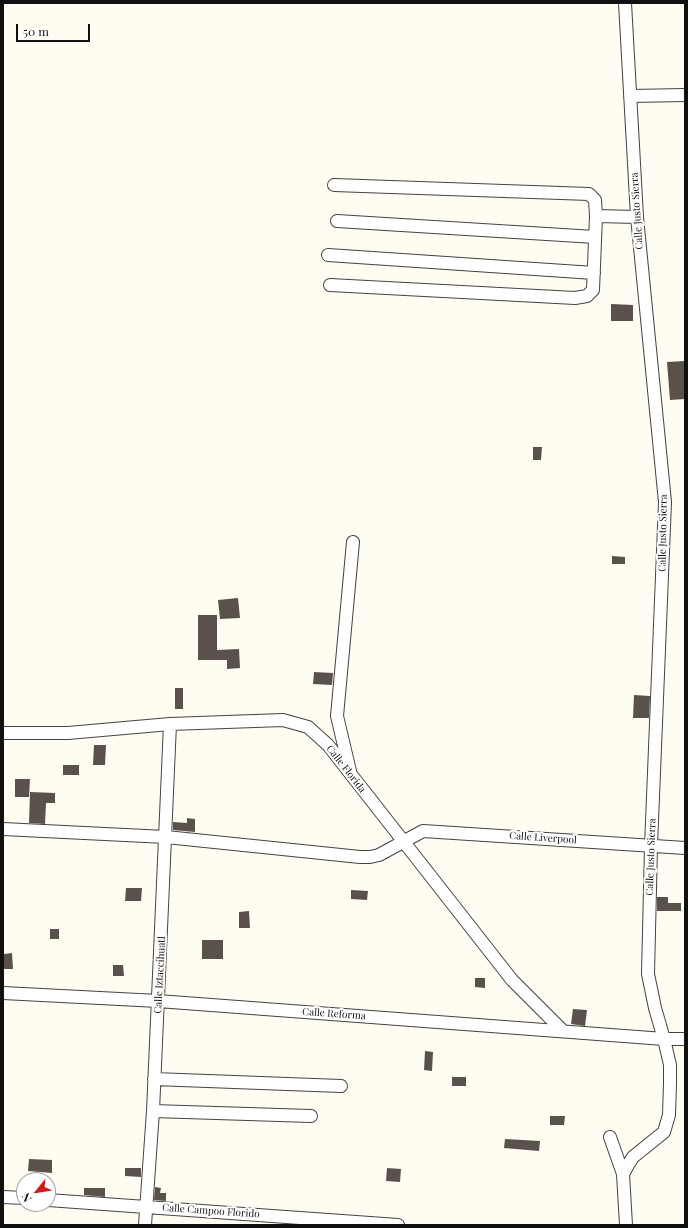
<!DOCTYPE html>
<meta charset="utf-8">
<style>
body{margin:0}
#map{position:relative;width:688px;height:1228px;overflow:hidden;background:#fffdf2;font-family:"Playfair Display",serif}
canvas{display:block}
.frame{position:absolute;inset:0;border:4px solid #101010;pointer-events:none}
.north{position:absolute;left:16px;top:1172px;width:40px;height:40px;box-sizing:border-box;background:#fff;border:1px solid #9f9f9f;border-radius:50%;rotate:240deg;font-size:11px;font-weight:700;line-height:16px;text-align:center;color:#101010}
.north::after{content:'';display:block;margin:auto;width:14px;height:18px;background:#ce1b1a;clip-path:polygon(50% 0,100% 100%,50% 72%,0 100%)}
.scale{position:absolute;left:16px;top:24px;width:74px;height:18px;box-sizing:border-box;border:2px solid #101010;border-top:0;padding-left:5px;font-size:12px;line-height:14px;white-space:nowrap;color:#101010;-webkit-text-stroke:3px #fff;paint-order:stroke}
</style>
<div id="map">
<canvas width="688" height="1228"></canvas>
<div class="frame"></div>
<div class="north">N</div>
<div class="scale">50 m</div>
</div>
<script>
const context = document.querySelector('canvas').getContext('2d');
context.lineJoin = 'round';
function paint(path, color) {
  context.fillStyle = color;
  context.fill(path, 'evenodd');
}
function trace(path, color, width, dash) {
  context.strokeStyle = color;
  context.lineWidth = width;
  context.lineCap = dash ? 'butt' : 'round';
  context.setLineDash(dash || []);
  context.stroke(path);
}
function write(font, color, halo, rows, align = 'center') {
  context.font = font + ' "Playfair Display",serif';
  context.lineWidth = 4;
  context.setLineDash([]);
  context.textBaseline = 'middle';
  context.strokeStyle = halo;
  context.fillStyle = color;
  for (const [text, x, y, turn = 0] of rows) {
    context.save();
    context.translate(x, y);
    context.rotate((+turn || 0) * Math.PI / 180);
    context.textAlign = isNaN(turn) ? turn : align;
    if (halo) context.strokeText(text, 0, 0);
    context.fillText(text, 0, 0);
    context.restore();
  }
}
const building = new Path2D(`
 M611,304L633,305V321H611Z
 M685,361V399L670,400L667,362Z
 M533,447H542L541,460H533Z
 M612,556L625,557V564H612Z
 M238,598L240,618L220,619L218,600Z
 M198,615H217V650L239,649L240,668L227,669V660H198Z
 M314,672L333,673L332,685L313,684Z
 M175,688H183V709H175Z
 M634,695L650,696L649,718H633Z
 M94,745H106L105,765H93Z
 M63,765H79V775H63Z
 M15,779H30L29,797H15Z
 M30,792L55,793V803H46L45,824L29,823Z
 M187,818L195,819V832L173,830V822L187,823Z
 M126,888H142L141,901H125Z
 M351,890L368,891L367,900L351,899Z
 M657,897H668V903H681V911H657Z
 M249,911L250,928H239V912Z
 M50,929H59V939H50Z
 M202,940H223V959H202Z
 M12,953L13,969H4V954Z
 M113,965H123L124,976H113Z
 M475,978H485V988L475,987Z
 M573,1009L587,1010L585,1026L571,1024Z
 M425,1051L433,1052L432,1071L424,1070Z
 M452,1077H466V1086H452Z
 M550,1116H565L564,1125H550Z
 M505,1139L540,1141L539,1151L504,1148Z
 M29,1159L52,1160V1173L28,1171Z
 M125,1168H141V1177L125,1176Z
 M387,1168L401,1169L400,1182L386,1181Z
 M155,1187L161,1188L160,1193H166V1201L154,1200Z
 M84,1188H105V1197L84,1195Z`);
const minor = new Path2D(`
 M625,3L637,217L665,502L651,846L648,974L655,1008L664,1039L670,1065V1084L669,1115L664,1132L633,1157L628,1165L623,1174L626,1225
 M630,96L685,95
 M596,216L637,217
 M337,221L595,237
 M328,255L594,273
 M330,285L575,298L587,296L593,290L596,216L595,200L589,194L334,185
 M3,733H68L170,724L283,720L308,727L328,745L512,980L562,1030
 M350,771L337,716L353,542
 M3,829L166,837L360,857H370L379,855L423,831L685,848
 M3,993L158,1001L664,1039H685
 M154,1079L341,1086
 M153,1111L311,1116
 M610,1137L623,1174
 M3,1197L24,1198
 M48,1200L398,1225
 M145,1225L153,1111L170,724`);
const streetNames = [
 ["Calle Justo Sierra",637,211,-94],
 ["Calle Justo Sierra",663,533,-89],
 ["Calle Florida",346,769,52],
 ["Calle Liverpool",543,838,4],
 ["Calle Justo Sierra",651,857,-88],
 ["Calle Iztaccíhuatl",160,975,-87],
 ["Calle Reforma",334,1014,4],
 ["Calle Campoo Florido",211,1211,4]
];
paint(building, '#5a514b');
trace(minor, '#434343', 14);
trace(minor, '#fff', 12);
write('10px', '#101010', '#fff', streetNames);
</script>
